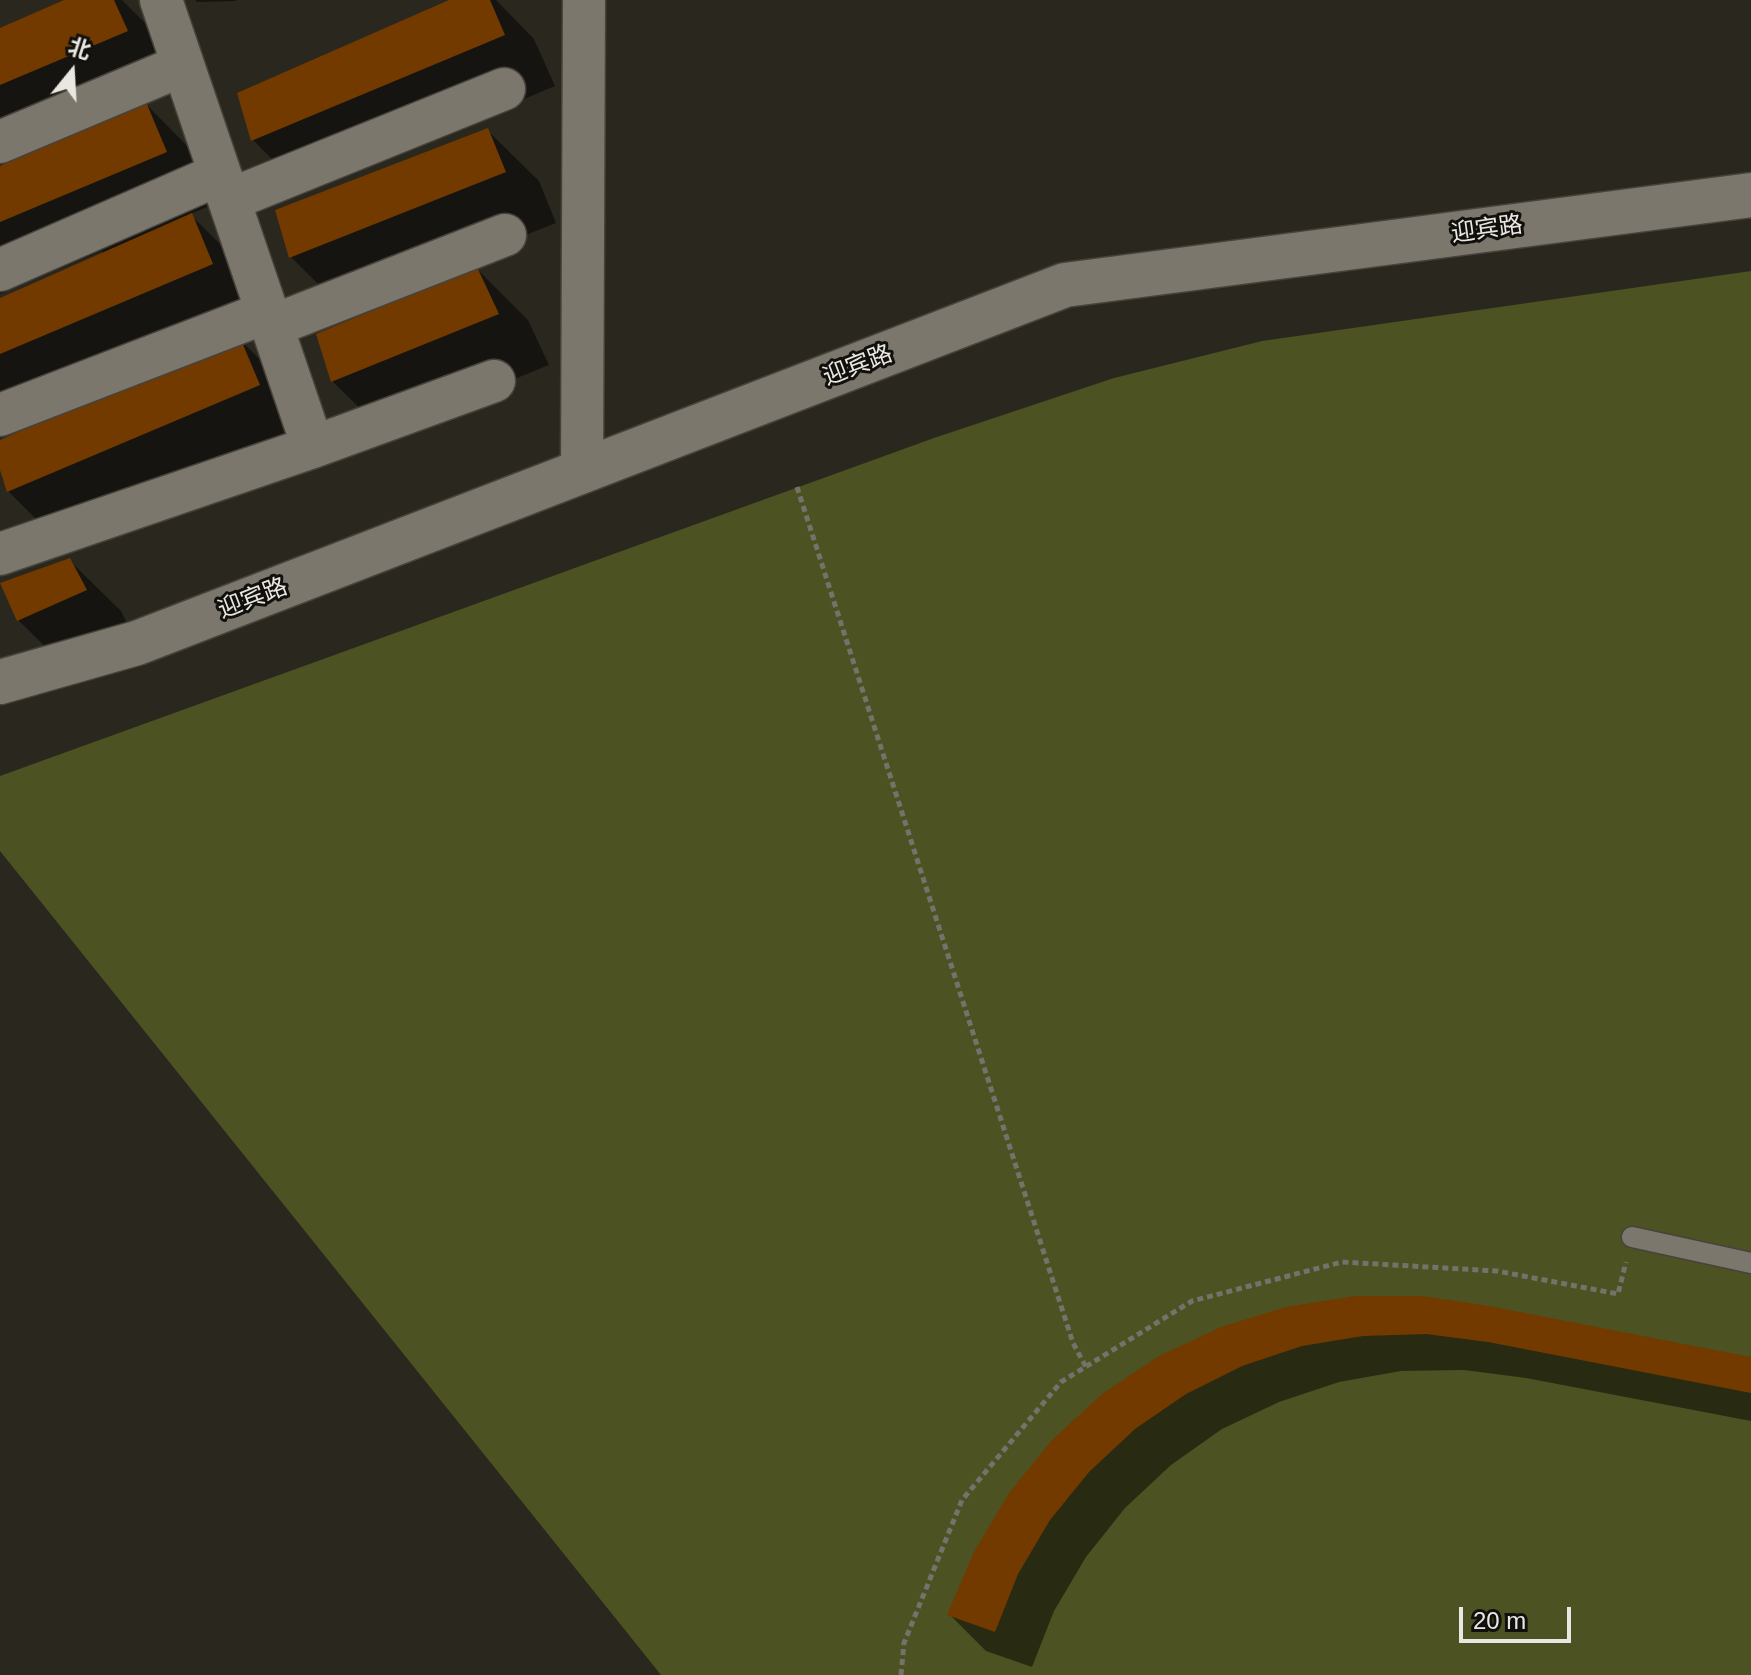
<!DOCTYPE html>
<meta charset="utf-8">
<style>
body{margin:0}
#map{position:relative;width:1751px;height:1675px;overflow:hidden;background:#2a271e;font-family:Helvetica,"Noto Sans SC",sans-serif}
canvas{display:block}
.north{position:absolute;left:32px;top:32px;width:80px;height:80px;-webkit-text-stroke:6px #11100c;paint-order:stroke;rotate:18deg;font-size:22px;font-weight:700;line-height:32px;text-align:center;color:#eae7e2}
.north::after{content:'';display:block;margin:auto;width:28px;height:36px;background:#eae7e2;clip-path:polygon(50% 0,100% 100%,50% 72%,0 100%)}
.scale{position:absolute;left:1459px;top:1607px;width:112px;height:36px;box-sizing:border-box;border:4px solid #eae7e2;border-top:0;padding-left:10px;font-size:24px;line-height:28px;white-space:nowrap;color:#eae7e2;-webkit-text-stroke:6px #11100c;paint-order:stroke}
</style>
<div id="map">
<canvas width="1751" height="1675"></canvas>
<div class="north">北</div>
<div class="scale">20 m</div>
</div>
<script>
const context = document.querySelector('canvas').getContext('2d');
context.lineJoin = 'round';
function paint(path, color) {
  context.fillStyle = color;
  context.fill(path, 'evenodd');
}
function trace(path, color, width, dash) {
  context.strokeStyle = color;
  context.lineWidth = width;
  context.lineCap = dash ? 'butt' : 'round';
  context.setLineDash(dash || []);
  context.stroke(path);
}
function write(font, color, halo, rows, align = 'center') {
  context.font = font + ' Helvetica,"Noto Sans SC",sans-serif';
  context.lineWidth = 6;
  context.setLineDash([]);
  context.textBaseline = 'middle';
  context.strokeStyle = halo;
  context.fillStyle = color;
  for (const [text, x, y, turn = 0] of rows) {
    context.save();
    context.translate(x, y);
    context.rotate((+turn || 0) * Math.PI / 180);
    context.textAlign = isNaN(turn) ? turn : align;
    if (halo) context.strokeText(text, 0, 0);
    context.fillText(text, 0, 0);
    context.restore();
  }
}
const green = new Path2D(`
 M1751,271V1675H661L0,851V776L934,438L1114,378L1262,341Z`);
const shadow = new Path2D(`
 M69,0H122L157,35L178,83L0,158V30Z
 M195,0H236V1L197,2Z
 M454,0H496L534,39L555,86L304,192L253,140L239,94Z
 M146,104L197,156L217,203L190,214L243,267L263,315L0,408V301L103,255L102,251L0,294V168Z
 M487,130L539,181L556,223L342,308L291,257Z
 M477,269L528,320L549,365L384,432L332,381Z
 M238,338L290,389L310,437L59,542L8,491L0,463V442Z
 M69,560L121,611L136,642L70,671L18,620Z
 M1287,1309L1751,1359V1421L1526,1378L1464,1370L1401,1371L1339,1382L1279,1402L1222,1429L1171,1465L1125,1508L1086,1557L1054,1611L1032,1667L986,1651L950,1615L975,1553Z`);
const building = new Path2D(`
 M64,0H114L128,31L0,85V28Z
 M449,0H490L505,35L251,141L237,93Z
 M146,102L167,152L0,222V166Z
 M488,128L506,172L289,258L275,210Z
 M192,213L213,264L0,354V298Z
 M477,267L499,314L331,382L316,334Z
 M239,335L260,385L7,492L0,470V440Z
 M70,558L87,590L17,621L0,583Z
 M1355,1296H1423L1489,1306L1751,1357V1393L1488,1342L1426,1334L1363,1336L1302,1346L1242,1366L1186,1394L1135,1429L1089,1472L1050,1520L1018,1574L995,1632L947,1615L974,1552L1009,1493L1052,1440L1102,1394L1159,1356L1221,1327L1286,1307Z`);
const path = new Path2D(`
 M797,487L1073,1343L1086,1367
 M901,1675L904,1643L962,1500L1061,1382L1192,1301L1342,1262L1497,1271L1618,1294L1626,1262`);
const service = new Path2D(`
 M1632,1237L1751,1263`);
const minor = new Path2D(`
 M161,0L313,447
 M0,142L183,65
 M229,200L504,89
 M0,270L220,174
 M272,326L505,235
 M0,415L267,312
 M582,472L584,0
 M0,554L313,447L494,381`);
const tertiary = new Path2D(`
 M0,682L137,643L1065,285L1751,195`);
const streetNames = [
 ["迎宾路",1487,230,-8],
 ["迎宾路",858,366,-21],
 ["迎宾路",253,599,-21]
];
paint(green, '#4c5222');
paint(shadow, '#0007');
paint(building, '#733a00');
trace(service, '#47433c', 23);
trace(minor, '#47433c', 45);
trace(tertiary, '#47433c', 47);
trace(path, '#75726b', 5, [6, 4]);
trace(service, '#7b776d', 20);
trace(minor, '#7b776d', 42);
trace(tertiary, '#7b776d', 44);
write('24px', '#eae7e2', '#11100c', streetNames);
</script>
